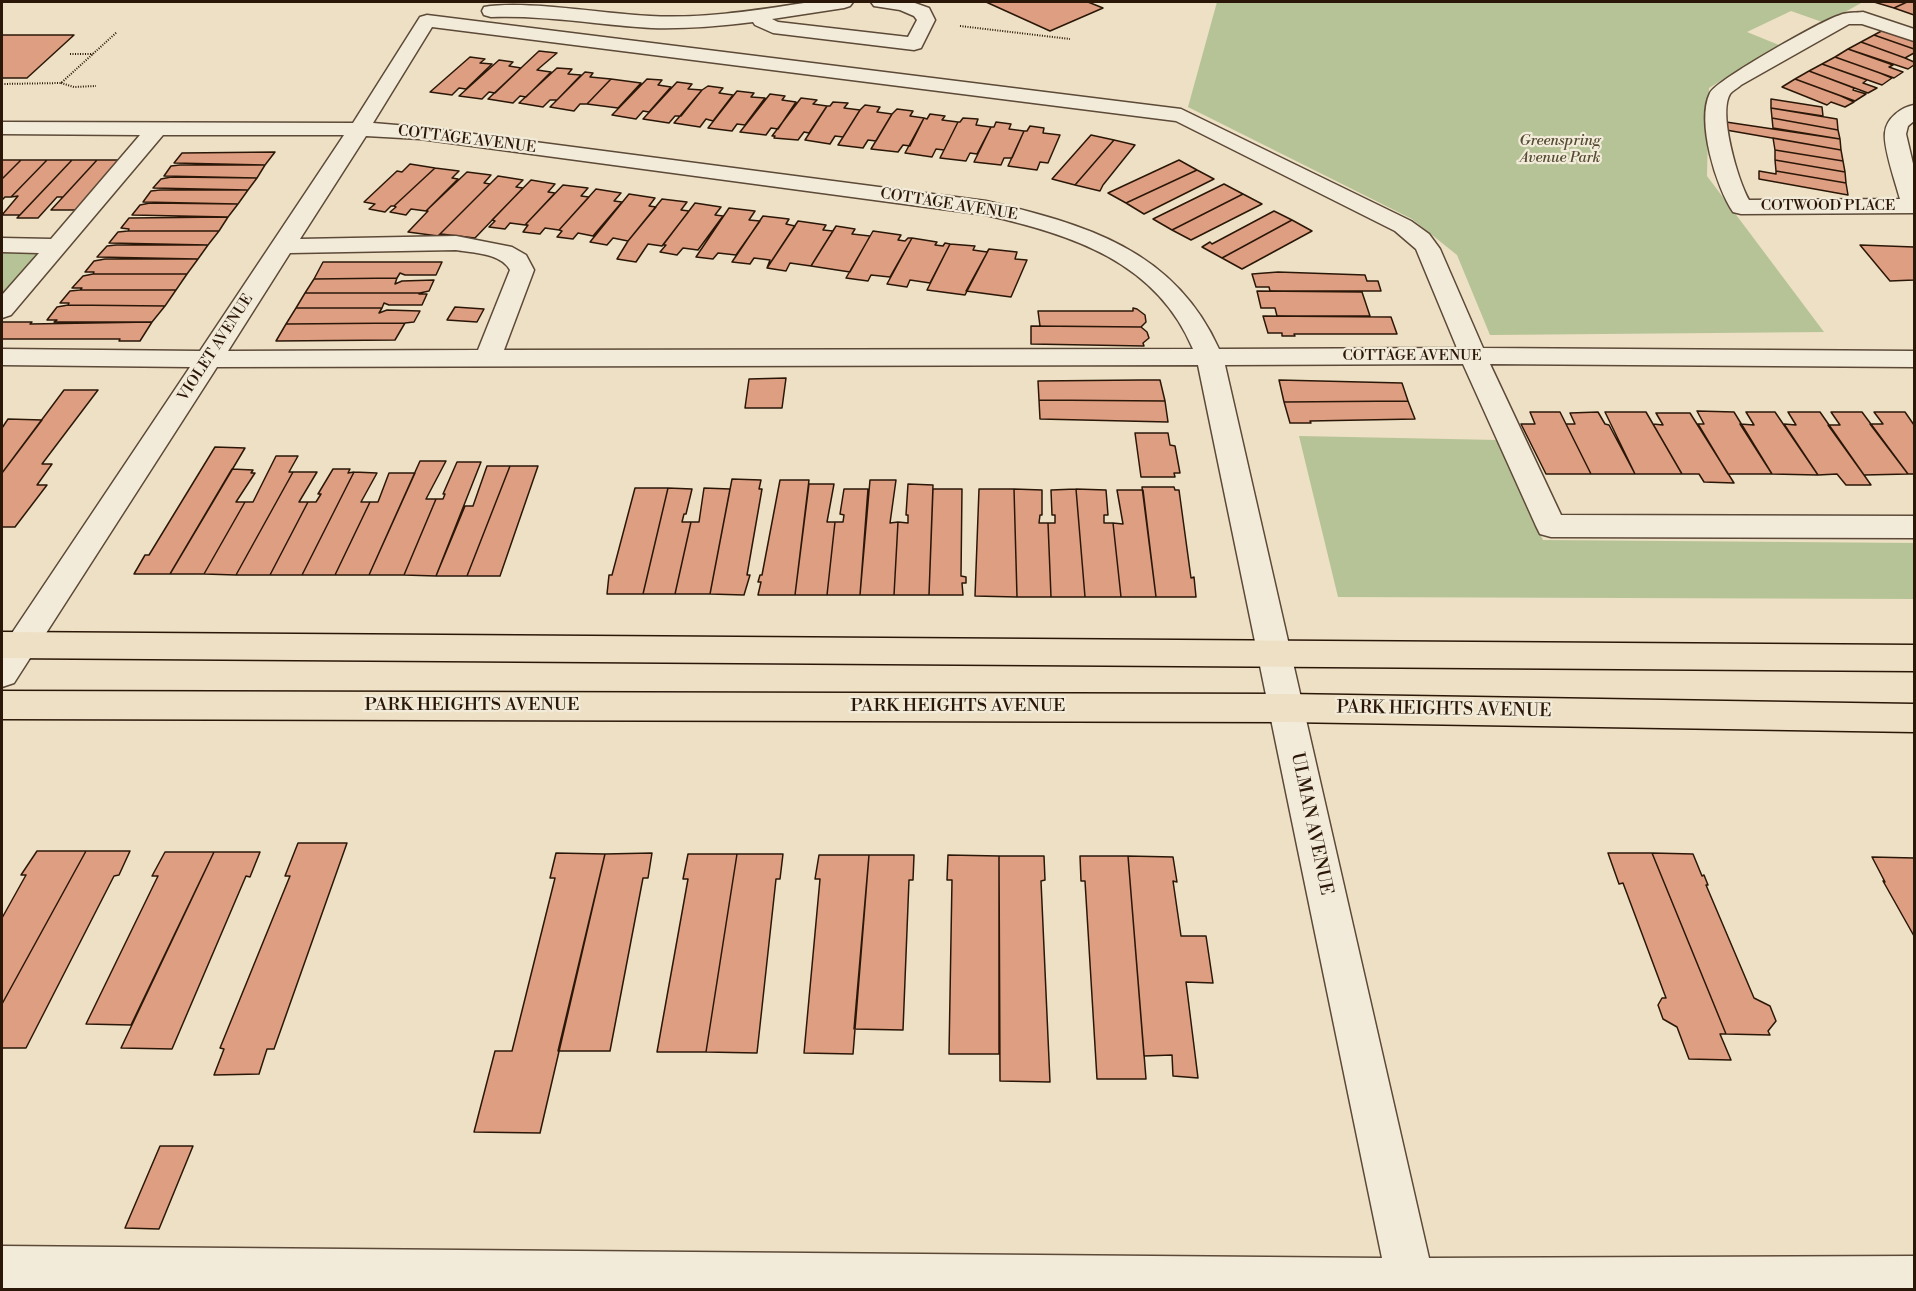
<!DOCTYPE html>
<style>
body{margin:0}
#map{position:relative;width:1916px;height:1291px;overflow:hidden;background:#ede0c4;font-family:"Libre Bodoni",serif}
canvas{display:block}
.frame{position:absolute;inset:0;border:3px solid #2b1708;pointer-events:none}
</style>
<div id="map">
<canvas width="1916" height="1291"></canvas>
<div class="frame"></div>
</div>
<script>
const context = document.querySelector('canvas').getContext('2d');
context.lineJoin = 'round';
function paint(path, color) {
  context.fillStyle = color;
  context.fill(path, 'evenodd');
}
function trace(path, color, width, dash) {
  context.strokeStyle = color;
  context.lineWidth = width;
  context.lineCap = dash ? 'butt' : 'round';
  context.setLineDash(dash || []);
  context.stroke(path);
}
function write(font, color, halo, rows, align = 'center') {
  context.font = font + ' "Libre Bodoni",serif';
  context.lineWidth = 4.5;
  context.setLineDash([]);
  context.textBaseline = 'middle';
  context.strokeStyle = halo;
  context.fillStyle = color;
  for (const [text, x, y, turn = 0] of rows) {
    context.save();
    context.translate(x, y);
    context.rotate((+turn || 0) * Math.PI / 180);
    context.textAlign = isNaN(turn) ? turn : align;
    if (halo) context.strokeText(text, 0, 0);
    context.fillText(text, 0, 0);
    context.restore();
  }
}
const green = new Path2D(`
 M1217,2H1863L1825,23L1791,11L1747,32L1779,45L1709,88L1707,176L1824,332L1490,335L1457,255L1412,219L1188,107Z
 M2,252H45L2,300Z
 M1299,436L1498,440L1543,540L1914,543V599L1338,597Z`);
const building = new Path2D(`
 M986,2H1088L1103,8L1050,31Z
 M1874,2H1907L1894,8Z
 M1907,2H1914V15L1894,8Z
 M1887,28L1914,37V49L1874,35Z
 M2,35H74L27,78H2Z
 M1874,35L1914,49V53L1905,58L1861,42Z
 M1861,42L1905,58L1914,62V65L1908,69L1848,49Z
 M1848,49L1893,65L1889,67L1903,72L1894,78L1835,57Z
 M539,51L557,53L537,70L551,72L526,97L520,96L513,103L488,99Z
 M470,57L485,59L480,63L492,64L466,89L459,88L452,95L430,92Z
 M1835,57L1880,73L1892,78L1882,85L1822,64Z
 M499,60L513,62L509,66L521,68L495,93L489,92L482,99L459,96Z
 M1822,64L1867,80L1863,83L1877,88L1868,93L1809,71Z
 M557,68L572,69L568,74L581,75L557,100H550L543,107L519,103Z
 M1809,71L1854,88L1853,90L1866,94L1855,101L1795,79Z
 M585,72L593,73L590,77L611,79L587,104H580L574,111L550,107Z
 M611,79L641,83L618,108L587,104Z
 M647,79L662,80L658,85L671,87L649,112L643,111L636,119L612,115Z
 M1795,79L1841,96L1854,102L1845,107L1831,102L1827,105L1782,87Z
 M677,82L692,84L688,89L702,90L681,116H675L669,123L643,119Z
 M708,86L723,88L719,93L733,95L713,121L706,119L700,127L674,123L702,90Z
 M737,91L754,93L751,97L765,98L745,125L737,124L732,131L708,128Z
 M770,94L785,96L782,100L796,102L778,129L771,128L766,135L740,132Z
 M801,98L817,100L813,104L827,106L809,133L804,132L798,140L774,138L775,136H772Z
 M1771,99L1822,107L1823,116L1771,108Z
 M833,102L848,103L844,108L860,110L843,137L835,136L830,144L805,140L827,106H830Z
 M865,105L880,107L877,112L892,114L876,141L868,140L863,148L838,145L860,110Z
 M1771,108L1837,119L1838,130L1772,118Z
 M897,109L913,111L910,116L924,118L910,146L903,145L898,152L871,149L892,114Z
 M930,114L945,116L942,120L958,122L944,150L936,149L932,157L905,153L924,118L927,119Z
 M963,118L978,119L976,125L991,127L977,154L970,153L966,161L940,158L958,122H960Z
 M1772,118L1838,130L1840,139L1773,128Z
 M996,122L1011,124L1009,129L1024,131L1012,158H1004L1001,165L974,162L991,127H994Z
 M1726,122L1840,139L1841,150L1726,130Z
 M1030,126L1044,128L1043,133L1060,135L1048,163L1040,162L1037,170L1008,166L1024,131H1027Z
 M1091,135L1114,140L1075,185L1052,179Z
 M1773,138L1841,150L1843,161L1775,150Z
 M1114,140L1135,145L1103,185L1100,191L1075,185Z
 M1775,150L1843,161L1845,172L1775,160Z
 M275,152L265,165L174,163L182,153Z
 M2,160H21L2,179Z
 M21,160H47L11,197H5L2,200V179Z
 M47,160H72L20,215H2L18,196L11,197Z
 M72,160H97L63,197H57L38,218H17Z
 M97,160H122L78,210H51Z
 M1179,160L1197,170L1126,203L1108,193Z
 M1775,160L1845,172L1846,183L1776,171Z
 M410,164L435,168L394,206H391L385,212L369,209L375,204L364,202L397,171L402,172Z
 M180,165H265L257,178L164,176L171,166Z
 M435,168L459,171L452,178L458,179L426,211L411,209L406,215L390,212L396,207L394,206Z
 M1197,170L1214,179L1144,214L1126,203Z
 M1759,171L1776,174V171L1846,183L1848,195L1759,179Z
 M467,172L491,175L484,183L490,184L438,236L408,232L428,211H426Z
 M498,176L523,180L516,187L523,188L475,238L441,234L438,236Z
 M171,177L257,178L248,190L153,188L161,179Z
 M531,180L555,184L548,192L555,193L525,225L510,223L505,229L489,227L495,221L492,220Z
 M1224,184L1243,194L1172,230L1153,219Z
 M563,185L588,188L581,196L589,197L559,230L545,228L540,234L523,232L528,225H525Z
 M596,189L621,193L614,201L622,202L593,236L578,233L573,239L557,237L562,231L559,230Z
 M160,190H248L238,204L143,202L151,191Z
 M629,194L655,198L649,206L656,207L628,241L613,238L607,245L590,242Z
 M1243,194L1262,204L1191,240L1172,230Z
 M662,199L687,202L681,210L689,211L662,246L648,244L636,262L617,259L628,241Z
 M150,203L238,204L228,217L132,215L140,205Z
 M695,203L721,207L715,215L723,216L698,250L683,248L677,255L660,252L666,245H663Z
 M729,208L755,211L749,220L760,221L736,255L718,253L713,259L696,257Z
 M1274,211L1292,220L1222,258L1202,247L1210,242L1212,244Z
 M763,216L789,219L786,224L795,226L767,268L770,260L754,258L750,264L732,262Z
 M228,217L219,231H128L129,229L121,228L129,218Z
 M1292,220L1312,231L1242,269L1222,258Z
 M798,221L826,225L823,230L833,231L811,266L790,263L786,271L767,268Z
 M836,226L855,229L852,234L870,236L850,272L811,266Z
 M128,231H219L208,245L109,243L118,232Z
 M873,231L901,235L898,240L905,241L908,238H912L890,277L871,275L868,281L846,278Z
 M912,238L937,242L935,245L943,246L945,243L950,244L930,283L910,280L907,287L887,284Z
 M950,244L975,246L973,250L987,252L989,249L965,295L927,290Z
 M116,245H208L198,259L97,257L107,246Z
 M1860,245L1914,247V280L1890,281Z
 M989,249L1017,252L1015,259L1027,260L1011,297L966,291Z
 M105,259H198L187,274H93L94,272H85L94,261Z
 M323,262H442L436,275H405L400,273L397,278L314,279Z
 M1278,272L1365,275L1367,281H1378L1381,291H1270L1269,287H1256L1252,274Z
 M93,274H187L176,290H80L82,288H72L83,276Z
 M397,278L395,284L402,281L434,280L429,291L420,293H305L314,279Z
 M80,290H176L165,306L68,305L69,303H60L70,291Z
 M1257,291L1362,292L1370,316H1277L1275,308H1261Z
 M305,293H420L419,294H427L422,305H389L384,303L382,308H296Z
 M68,305L165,306L152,322H54L57,320H47L57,307Z
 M455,307L484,309L477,322L447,320Z
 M296,308H382L379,313L387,310L420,311L414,322L405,323L286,324Z
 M1133,308L1137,309L1145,315L1146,322L1141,327L1040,326L1038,311H1133Z
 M1263,316L1391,317L1397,334H1294L1295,336H1282V333H1268Z
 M2,322H32L30,324L152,322L140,341H119L120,339H2Z
 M405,323L395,340L276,341L286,324Z
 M1031,326L1141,327L1147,332L1149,338L1143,343L1144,346L1031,344Z
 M786,378L782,408H745L749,379Z
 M1141,380H1160L1165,401L1039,400L1038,381Z
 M1279,380L1402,383L1408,401L1284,402Z
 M64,390H98L42,464H52L37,485H47L15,527H2V473Z
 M1039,400L1165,401L1168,422L1040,419Z
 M1408,401L1415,419L1310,421L1311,423H1290L1284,402Z
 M1697,411L1734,412L1772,474H1728L1698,424H1704Z
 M1530,412H1560L1591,474H1546L1521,424H1535Z
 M1598,412L1605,424L1609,425L1635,474H1591L1566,424H1575L1570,413Z
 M1605,412H1646L1682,474H1635Z
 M1746,412H1775L1818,475L1772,474L1740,424L1754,425Z
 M1788,412H1820L1871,485H1846L1837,474L1818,475L1784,424L1796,425Z
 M1831,412H1862L1908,474L1864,475L1828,425H1840Z
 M1874,412H1905L1914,425V474H1908L1870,424H1883Z
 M1656,413H1690L1734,483L1704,482L1699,474H1682L1653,424L1663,425Z
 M8,419L42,420L2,473V428Z
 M1135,433H1168L1170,445L1175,446L1180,473H1174L1175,477H1141Z
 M215,447L245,448L170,574H134L145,555H149Z
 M276,456H298L289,472H293L236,575L204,574L245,502H253Z
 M420,461H446L426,499H436L404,575H369Z
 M457,462H481L436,576L404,575L436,499H443L445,494H443Z
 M487,466H510L467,576H436L465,506H473Z
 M510,466H538L500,576H467Z
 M232,469L253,470L251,473H255L236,502H245L204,574H170Z
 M333,469H350L348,473L354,472L302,575H270L308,502H316L321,494H318Z
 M293,472H317L299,502H308L270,575H236Z
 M354,472L377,473L361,502H370L335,575H302Z
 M389,473H415L369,575H335L370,502H378Z
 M732,479L761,480L759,489H762L747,575H750L744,595L710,594Z
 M780,480H809L795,595H758L761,582H758L760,575H762Z
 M870,480H896L890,523L898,522L894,595H860Z
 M809,484H834L827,522H835L827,595H795Z
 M908,484L933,485L929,595H894L898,522L908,523V515H906Z
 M1142,487H1174L1175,490H1179L1191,578L1194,577L1196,597H1156Z
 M635,488H668L643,594H607L609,575H612Z
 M668,488L692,489L686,514H684L682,522H691L675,594H643Z
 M704,488L730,489L710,594H675L691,522H699Z
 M844,489H868L860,595H827L835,522H843L844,515L840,514Z
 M933,489H962L961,576L966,577V583H962L963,595H929Z
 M979,489H1014L1017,597L975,596Z
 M1014,489L1042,490V515H1040L1039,523H1048L1051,597H1017Z
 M1076,489L1106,490L1108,515H1104V523H1113L1121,597H1085Z
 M1076,489L1085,597H1051L1048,523H1055V515H1052L1051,490Z
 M1117,490H1143L1156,597H1121L1113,523L1123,524Z
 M298,843H347L274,1049H267L259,1074L214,1075L224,1049L220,1048L290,876H285Z
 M37,851H86L2,1004V918L26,875H21Z
 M86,851H130L119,875L114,876L26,1048H2V1004Z
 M165,852H214L131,1025L86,1024L158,876H152Z
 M214,852H260L250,877L246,876L172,1049L121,1048Z
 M556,853L605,854L540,1133L474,1132L495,1051H512L555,878H550Z
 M652,853L648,878H643L610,1051H558L605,854Z
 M1608,853H1652L1726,1034H1720L1731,1060L1689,1059L1677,1027L1663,1019L1658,1005L1662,998H1666L1623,883L1619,884Z
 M1652,853L1693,854L1702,876L1704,875L1708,885H1706L1754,998L1770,1006L1776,1021L1768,1031L1770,1035L1726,1034Z
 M688,854H737L706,1052H657L688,879H683Z
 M737,854H783L780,879H776L757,1053L706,1052Z
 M819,855H869L853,1054L804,1053L820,879H815Z
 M869,855H914L913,880H909L903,1030L854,1029Z
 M948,855L999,856V1054H949L952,880H947Z
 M999,856H1044L1045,880L1041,881L1050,1082L1000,1081Z
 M1080,856H1128L1146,1079H1097L1085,881H1081Z
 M1128,856L1173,857L1177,882L1173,881L1181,936H1206L1213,983L1186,982L1198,1078L1173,1076L1172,1055L1144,1056Z
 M1872,857L1914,858V936L1883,881L1885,882Z
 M160,1146H193L159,1229L125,1228Z`);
const path = new Path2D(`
 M960,26L1070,39
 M70,54H93
 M61,83L74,87L96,86
 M2,84L61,83L117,32`);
const minor = new Path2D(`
 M811,2H853L850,6L844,8L772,19L778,22L908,37L917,20L914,16L900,10L874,6L871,2H912L929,8L935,20L921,48L914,50L773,33L755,25L753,22C720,26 686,29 652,28C598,25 545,15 491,17L484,15L482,11L484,7C527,0 604,14 650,16C704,19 758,10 811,2Z
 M1863,12L1914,29V41L1862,24H1849L1741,85C1738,88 1732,91 1730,94C1718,114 1738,180 1749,200L1900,199C1896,184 1883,147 1885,133C1886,118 1902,107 1914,105V121L1908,126L1906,134L1914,168V213L1741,214L1733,212C1716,187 1696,121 1710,93C1716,80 1823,20 1840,15C1847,12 1856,13 1863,12Z
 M427,15L1181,109L1411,221L1429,234L1440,249L1483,348L1914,351V367L1490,364L1561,515L1914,516V538L1551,537L1540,534L1536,526L1463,364L1225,365L1429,1258L1914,1256V1290H2V1246L1382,1258L1198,365L217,367L14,683L2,687V648L190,367L2,365V349L200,351L344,135H163L11,315L2,318V295L39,253L2,252V238L51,239L140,135L2,134V122L353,123L420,17ZM432,27L1176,121L1395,231L1416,249L1457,348L1219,349C1174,249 1084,224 986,201L420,127L373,123ZM366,136L420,139L986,215C1072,235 1156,261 1193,349L504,350L534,270L526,255L512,247L456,236L300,239ZM456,250C473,253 501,253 510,270L478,350L228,351L290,253Z`);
const major = new Path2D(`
 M2,632L1914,645V671L2,658Z
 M2,691L1286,694L1914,704V732L1286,722L2,719Z`);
const farStreetnames = [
 ["COTTAGE AVENUE",467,140,7],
 ["COTTAGE AVENUE",949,205,9],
 ["COTWOOD PLACE",1828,206],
 ["VIOLET AVENUE",216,348,-57],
 ["COTTAGE AVENUE",1412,356]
];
const farParknames = [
 ["Greenspring",1560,141],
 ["Avenue Park",1560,158]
];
const streetNames = [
 ["PARK HEIGHTS AVENUE",472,706],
 ["PARK HEIGHTS AVENUE",958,707],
 ["PARK HEIGHTS AVENUE",1444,710,1],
 ["ULMAN AVENUE",1311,824,78]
];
paint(green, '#b6c396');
paint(building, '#de9e81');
trace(building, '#2b1708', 1.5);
trace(minor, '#5c4937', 3);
trace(major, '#2b1708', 3);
trace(path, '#2b1708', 2, [1, 1.5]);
paint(minor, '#f3ebd9');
paint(major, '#ede0c4');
write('15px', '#2b1708', '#f3ebd9', farStreetnames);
write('italic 15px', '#554b33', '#f3ebd9', farParknames);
write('18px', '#2b1708', '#f3ebd9', streetNames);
</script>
